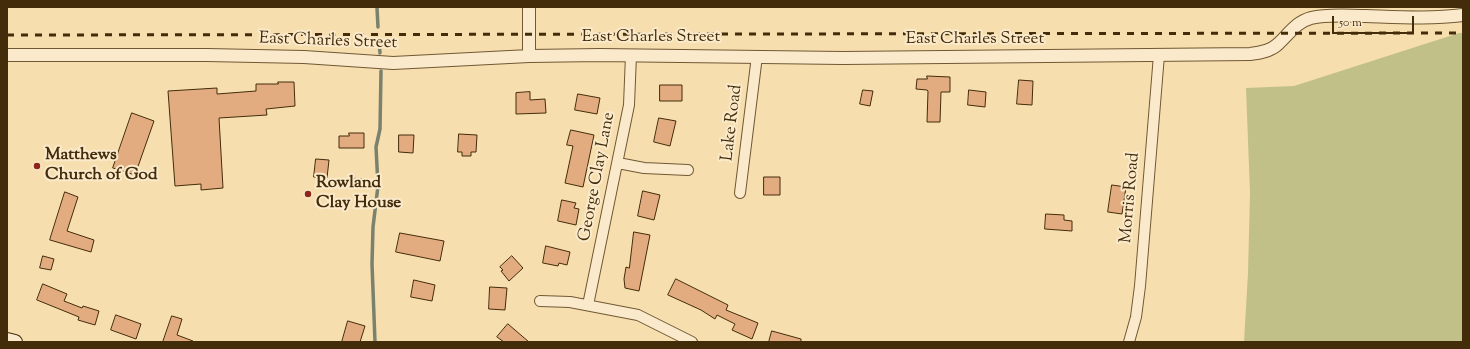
<!DOCTYPE html>
<style>
body{margin:0}
#map{position:relative;width:1470px;height:349px;overflow:hidden;background:#f7deaf;font-family:"Sorts Mill Goudy",serif}
canvas{display:block}
.frame{position:absolute;inset:0;border:8px solid #432c0a;pointer-events:none}
.scale{position:absolute;left:1332px;top:16px;width:82px;height:18px;box-sizing:border-box;border:2px solid #432c0a;border-top:0;padding-left:5px;font-size:12px;line-height:14px;white-space:nowrap;color:#432c0a;-webkit-text-stroke:3px #faeacb;paint-order:stroke}
</style>
<div id="map">
<canvas width="1470" height="349"></canvas>
<div class="frame"></div>
<div class="scale">50 m</div>
</div>
<script>
const context = document.querySelector('canvas').getContext('2d');
context.lineJoin = 'round';
function paint(path, color) {
  context.fillStyle = color;
  context.fill(path, 'evenodd');
}
function trace(path, color, width, dash) {
  context.strokeStyle = color;
  context.lineWidth = width;
  context.lineCap = dash ? 'butt' : 'round';
  context.setLineDash(dash || []);
  context.stroke(path);
}
function write(font, color, halo, rows, align = 'center') {
  context.font = font + ' "Sorts Mill Goudy",serif';
  context.lineWidth = 4;
  context.setLineDash([]);
  context.textBaseline = 'middle';
  context.strokeStyle = halo;
  context.fillStyle = color;
  for (const [text, x, y, turn = 0] of rows) {
    context.save();
    context.translate(x, y);
    context.rotate((+turn || 0) * Math.PI / 180);
    context.textAlign = isNaN(turn) ? turn : align;
    if (halo) context.strokeText(text, 0, 0);
    context.fillText(text, 0, 0);
    context.restore();
  }
}
const green = new Path2D(`
 M1459,33H1463V342H1244L1248,273L1250,193L1246,88L1294,86Z`);
const stream = new Path2D(`
 M377,8L378,27
 M379,41L380,53
 M375,342L372,264L373,227L378,186L376,147L380,129L381,71`);
const building = new Path2D(`
 M927,76L950,77V92H941L940,122H927L928,91L927,90L916,89L917,79H927Z
 M1019,80L1033,81L1032,105L1017,104Z
 M278,82H294L295,106L266,109L267,115L219,118L223,188L201,190V184L175,186L168,91L217,88V94L256,91V84H278Z
 M660,85H682V101H660Z
 M863,90L873,91L870,106L860,104Z
 M969,90L986,92L985,107L968,105Z
 M530,92V100L545,99L546,113L516,114V93Z
 M578,94L600,98L597,114L575,110Z
 M132,113L154,121L135,175L113,168Z
 M659,118L676,121L670,146L654,142Z
 M571,130L594,135L583,187L565,183L573,146L567,145Z
 M349,133H364V148H339V136H349Z
 M459,134L477,135L476,152H471V156H462V152H458Z
 M399,135H414L413,153L399,152Z
 M316,159L329,160L327,178L314,177Z
 M764,177H780V195H764Z
 M351,178L362,179L361,187L351,186Z
 M1112,185L1126,187L1122,214L1108,212Z
 M643,191L660,195L654,220L638,216Z
 M65,192L78,197L67,231L94,240L91,252L50,240Z
 M562,200L576,203L574,208L579,209L576,225L558,221Z
 M1046,214L1064,215V220L1072,221V231L1045,229Z
 M634,232L650,235L639,291L625,288L624,279L626,267L629,268Z
 M400,233L444,241L440,261L396,252Z
 M546,246L570,252L567,265L559,263L558,266L543,263Z
 M43,256L54,259L51,270L40,268Z
 M512,256L523,268L509,281L501,271L503,270L500,267Z
 M676,279L728,305L726,310L758,323L752,339L732,330L735,324L717,315L715,319L701,310L668,295Z
 M414,280L435,285L432,301L411,297Z
 M43,284L67,294L64,301L82,308L83,306L99,311L95,325L78,320L79,317L37,300Z
 M490,287L507,288L505,310L489,309Z
 M116,315L141,324L136,339L111,330Z
 M172,316L182,319L177,335L193,341V342H163Z
 M348,321L365,326L360,342H342Z
 M508,324L529,342H504L497,337Z
 M772,331L801,339V342H769Z`);
const minor = new Path2D(`
 M618,163L644,168L688,170
 M740,193L757,56
 M540,301L570,302L638,315L692,342
 M588,305L629,105L631,55
 M1129,342L1136,317L1140,286L1159,55`);
const tertiary = new Path2D(`
 M7,55H207L304,57L393,63L529,56L600,55L843,58L1250,54C1260,53 1271,51 1278,44C1289,34 1296,22 1311,18C1328,14 1348,16 1366,16C1398,17 1431,19 1463,15
 M529,56V7`);
const secondary = new Path2D(`
 M7,340L15,342`);
const rail = new Path2D(`
 M7,35L1463,33`);
const markers = [
 [37,166,4,"#8f2418"],
 [308,194,4,"#8f2418"]
];
const streetNames = [
 ["East Charles Street",651,38],
 ["East Charles Street",975,40],
 ["East Charles Street",328,42,2],
 ["Lake Road",733,123,-83],
 ["George Clay Lane",598,177,-79],
 ["Morris Road",1131,198,-85]
];
const poiNames = [
 ["Matthews",45,156],
 ["Church of God",45,176],
 ["Rowland",316,184],
 ["Clay House",316,204]
];
paint(green, '#c1c088');
trace(stream, '#7a826e', 3.5);
paint(building, '#e2ac80');
trace(building, '#432c0a', 1);
trace(minor, '#705833', 12);
trace(tertiary, '#705833', 14);
trace(secondary, '#432c0a', 16);
trace(minor, '#faeacb', 10);
trace(tertiary, '#faeacb', 12);
trace(secondary, '#faeacb', 14);
trace(rail, '#432c0a', 3, [7, 7]);
for (const [x, y, r, color] of markers) {
  const dot = new Path2D();
  dot.arc(x, y, r, 0, 2 * Math.PI);
  context.fillStyle = color;
  context.fill(dot);
  trace(dot, '#faeacb', 1.5);
}
write('17px', '#432c0a', '#faeacb', streetNames);
write('bold 17px', '#432c0a', '#faeacb', poiNames, 'left');
</script>
